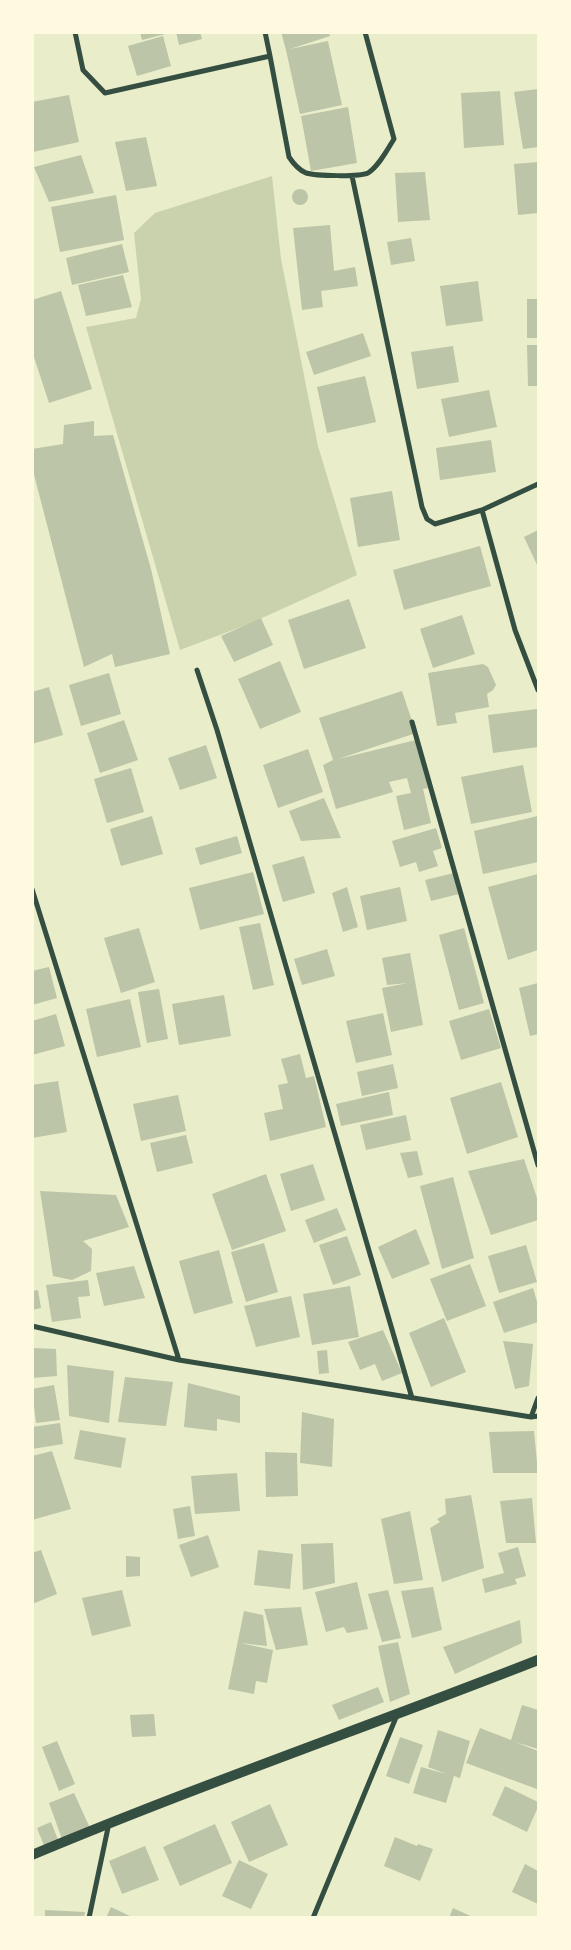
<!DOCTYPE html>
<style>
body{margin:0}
#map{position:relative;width:571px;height:1950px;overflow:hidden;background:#e9edc9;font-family:Figtree,sans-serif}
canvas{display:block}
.frame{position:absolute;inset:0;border:34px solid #fefae0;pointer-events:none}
</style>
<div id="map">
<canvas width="571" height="1950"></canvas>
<div class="frame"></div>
</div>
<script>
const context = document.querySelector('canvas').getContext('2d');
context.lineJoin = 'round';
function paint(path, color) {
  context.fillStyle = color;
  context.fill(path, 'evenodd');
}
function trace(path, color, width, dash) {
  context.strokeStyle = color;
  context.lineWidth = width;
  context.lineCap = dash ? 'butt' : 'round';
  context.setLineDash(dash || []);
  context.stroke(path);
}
const green = new Path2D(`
 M272,176L281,259L318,446L357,575L251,623L180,650L86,327L136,318L141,299L134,233L155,213Z`);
const building = new Path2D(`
 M140,32H169V33L142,40Z
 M176,32H200L202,39L179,45Z
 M281,32H329L330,36L290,49L328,41L342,105L300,114L286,50Z
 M163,36L171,66L137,76L128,46Z
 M538,89V147L523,149L514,92Z
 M500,91L504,145L464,148L461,93Z
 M69,95L79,142L33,152L32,102Z
 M348,107L357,163L311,171L301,116Z
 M146,137L157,186L126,191L115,142Z
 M81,155L94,193L49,202L34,167Z
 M538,162V213L518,215L514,164Z
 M425,172L430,220L398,222L395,173Z
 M292 197a8 8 0 1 1 16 0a8 8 0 1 1-16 0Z
 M116,195L124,240L60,252L51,207Z
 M330,225L334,271L355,267L358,286L321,291L323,307L302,310L293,228Z
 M411,238L415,261L391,265L387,242Z
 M122,244L129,272L72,285L66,258Z
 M123,275L132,307L86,316L78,285Z
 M478,281L483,321L446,326L440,286Z
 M61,291L92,389L49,403L32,351V300Z
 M527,299H538V338H527Z
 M363,333L371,356L314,375L306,352Z
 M527,345H538V386H528Z
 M453,346L459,382L417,389L411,352Z
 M365,376L376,422L327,433L317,387Z
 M489,390L497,427L449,437L441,399Z
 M94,421V436L113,435L151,569L170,654L115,667L112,654L84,667L32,467V449L63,444L64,425Z
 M491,440L496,472L440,480L436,448Z
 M392,491L400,540L358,547L350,498Z
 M538,530V567L524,537Z
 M480,546L491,586L404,610L393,570Z
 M349,599L366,648L304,669L288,620Z
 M462,615L475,654L433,668L420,629Z
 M261,618L273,645L234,662L221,636Z
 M280,661L301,712L260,729L238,679Z
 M483,664L488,667L496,685L493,690L487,694L489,707L455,713L457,723L437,726L428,673Z
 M109,673L121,714L81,726L69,685Z
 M49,687L63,735L32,744V692Z
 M402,691L416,733L338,759L416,740L428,788L423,789L431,823L404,830L396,796L411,793L407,778L389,782L393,792L336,809L323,765L333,760L319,718Z
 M537,709L538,747L493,753L488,715Z
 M124,720L138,760L100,773L87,733Z
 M206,745L217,778L180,790L168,758Z
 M308,749L323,792L278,808L263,765Z
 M523,765L532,812L471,824L461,777Z
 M131,768L144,812L107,823L94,779Z
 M324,798L341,838L301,841L289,811Z
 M152,816L163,854L121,866L110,829Z
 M538,816V862L483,874L474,831Z
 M436,828L442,848L433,851L438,866L419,872L416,862L400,867L392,841Z
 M237,836L242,853L200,865L195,848Z
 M304,856L315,893L283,902L272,865Z
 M253,872L264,914L200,930L189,888Z
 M454,873L459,894L431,901L425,880Z
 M538,874V950L508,960L488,887Z
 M347,887L358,927L343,932L332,893Z
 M400,887L407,921L367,930L360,896Z
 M260,923L274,985L253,990L239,927Z
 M139,928L155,982L121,993L104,938Z
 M464,928L484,1003L459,1010L439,935Z
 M327,949L335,976L302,985L294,959Z
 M410,953L423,1025L391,1032L382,988L408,983L387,985L382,958Z
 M49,967L57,998L32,1005V971Z
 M538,983V1034L530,1036L519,988Z
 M159,989L168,1039L147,1043L138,992Z
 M224,995L231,1036L179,1045L172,1004Z
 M130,999L141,1047L97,1057L86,1009Z
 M489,1009L501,1048L461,1060L449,1021Z
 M383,1013L392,1055L356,1063L346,1021Z
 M56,1014L65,1046L32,1055V1021Z
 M300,1054L306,1078L314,1076L326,1127L270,1141L264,1113L283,1109L278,1085L288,1083L281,1059Z
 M393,1064L398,1088L362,1096L357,1072Z
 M58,1081L67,1132L32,1138V1085Z
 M501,1082L518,1137L467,1154L450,1098Z
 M389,1092L393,1115L341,1126L336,1104Z
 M178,1095L186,1131L141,1141L133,1104Z
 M406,1115L411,1140L366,1150L360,1125Z
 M186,1135L193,1163L157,1172L150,1143Z
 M417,1151L423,1175L408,1178L400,1153Z
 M524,1159L538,1201V1220L491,1235L468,1171Z
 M313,1164L325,1200L291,1211L280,1174Z
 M266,1174L286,1231L232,1250L212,1194Z
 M453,1177L474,1258L442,1269L420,1186Z
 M40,1191L116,1195L129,1227L83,1241L92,1249L91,1271L72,1280L53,1276Z
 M337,1208L346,1230L314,1243L305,1220Z
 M416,1229L430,1264L392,1279L378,1247Z
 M347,1236L361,1275L333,1285L319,1245Z
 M264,1243L278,1292L246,1302L231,1252Z
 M526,1245L537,1282L499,1293L488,1256Z
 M219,1250L233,1303L194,1314L179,1261Z
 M470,1264L486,1306L447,1321L430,1279Z
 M134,1266L145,1298L104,1306L96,1273Z
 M88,1280L90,1296L78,1297L81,1318L52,1322L46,1285Z
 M350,1286L359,1337L312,1345L303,1294Z
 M533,1288L538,1305V1322L504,1333L493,1302Z
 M38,1290L41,1308L32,1310V1291Z
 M291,1296L300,1337L256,1347L244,1306Z
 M444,1318L466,1372L431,1387L409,1333Z
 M383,1330L402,1373L382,1381L375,1364L360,1370L348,1342Z
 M503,1341L533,1344L529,1386L515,1389Z
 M32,1348L56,1349L57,1376L32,1378Z
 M327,1350L329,1373L319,1374L317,1351Z
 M67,1365L114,1371L109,1423L69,1416Z
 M125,1377L173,1382L166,1426L118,1422Z
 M188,1383L240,1396V1423L217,1419V1431L184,1427Z
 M54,1385L60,1420L36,1423L32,1389Z
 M302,1412L334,1419L332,1467L300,1463Z
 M60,1423L63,1444L32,1449V1427Z
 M80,1430L126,1438L121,1468L74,1459Z
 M534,1431L538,1473H493L489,1432Z
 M52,1451L71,1509L32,1520V1456Z
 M265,1452L297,1453L298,1496L266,1497Z
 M237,1473L240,1511L195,1514L191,1476Z
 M471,1495L484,1568L442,1582L430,1528L440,1522L437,1519L446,1514L445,1499Z
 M532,1498L536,1543H506L500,1501Z
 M190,1506L195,1536L178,1539L173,1509Z
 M410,1511L423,1580L394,1584L381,1519Z
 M208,1535L219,1567L191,1577L179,1545Z
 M333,1543L335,1583L303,1590L301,1544Z
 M518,1547L526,1576L515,1579L517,1584L485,1593L482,1579L504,1573L498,1553Z
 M41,1550L57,1594L32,1604V1553Z
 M258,1550L293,1554L290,1589L254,1585Z
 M126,1556L140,1557V1576L126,1577Z
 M357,1582L368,1629L347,1633L344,1627L326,1632L315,1592Z
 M433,1587L442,1630L412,1638L401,1591Z
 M122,1590L131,1626L92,1636L82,1598Z
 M388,1590L401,1638L382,1642L368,1594Z
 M301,1607L308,1645L276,1650L264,1609Z
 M244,1611L263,1615L267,1646L240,1643L273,1650L267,1683L256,1681L254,1694L228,1689Z
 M520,1620L522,1643L455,1674L443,1647Z
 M398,1642L410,1694L390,1702L378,1646Z
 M378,1687L384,1702L339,1720L332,1705Z
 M522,1705L538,1710V1749L515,1742L538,1751L537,1789L466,1763L480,1728L511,1740Z
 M154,1714L156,1736L132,1737L130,1715Z
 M438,1730L470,1741L460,1778L454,1776L446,1803L413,1793L421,1767L446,1774L428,1767Z
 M400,1737L423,1745L409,1784L386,1776Z
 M57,1741L75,1784L59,1791L42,1747Z
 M505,1786L538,1802V1807L527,1832L492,1815Z
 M74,1793L90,1828L62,1839L49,1803Z
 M270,1804L288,1845L249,1862L231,1822Z
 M51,1822L59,1842L45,1848L37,1828Z
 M215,1824L232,1863L180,1886L163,1847Z
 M395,1837L417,1846L418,1844L433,1849L420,1881L384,1866Z
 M145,1846L159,1880L122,1894L109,1861Z
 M239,1860L268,1874L251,1909L222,1896Z
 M525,1864L538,1871V1904L512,1892Z
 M111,1907L134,1918H106Z
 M453,1908L475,1918H449Z
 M45,1910L85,1912L84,1918H45Z`);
const minor = new Path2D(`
 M75,32L83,70L105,93L270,56L289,157C293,163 299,170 306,173C316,176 359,177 368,173C379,166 387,150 394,139L365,32
 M265,32L270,56
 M352,176L422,507L427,519L435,524L482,510L515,630L538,690
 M482,510L538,484
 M197,670L217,730L412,1398
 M412,722L538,1165
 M32,889L179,1360
 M32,1326L179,1360L531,1417L538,1416
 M531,1417L538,1398
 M89,1918L109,1823
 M313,1918L397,1715`);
const secondary = new Path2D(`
 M32,1855C199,1785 370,1726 538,1660`);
paint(green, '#cad2ad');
paint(building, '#bcc5a7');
trace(minor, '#344e41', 5);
trace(secondary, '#344e41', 10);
</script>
